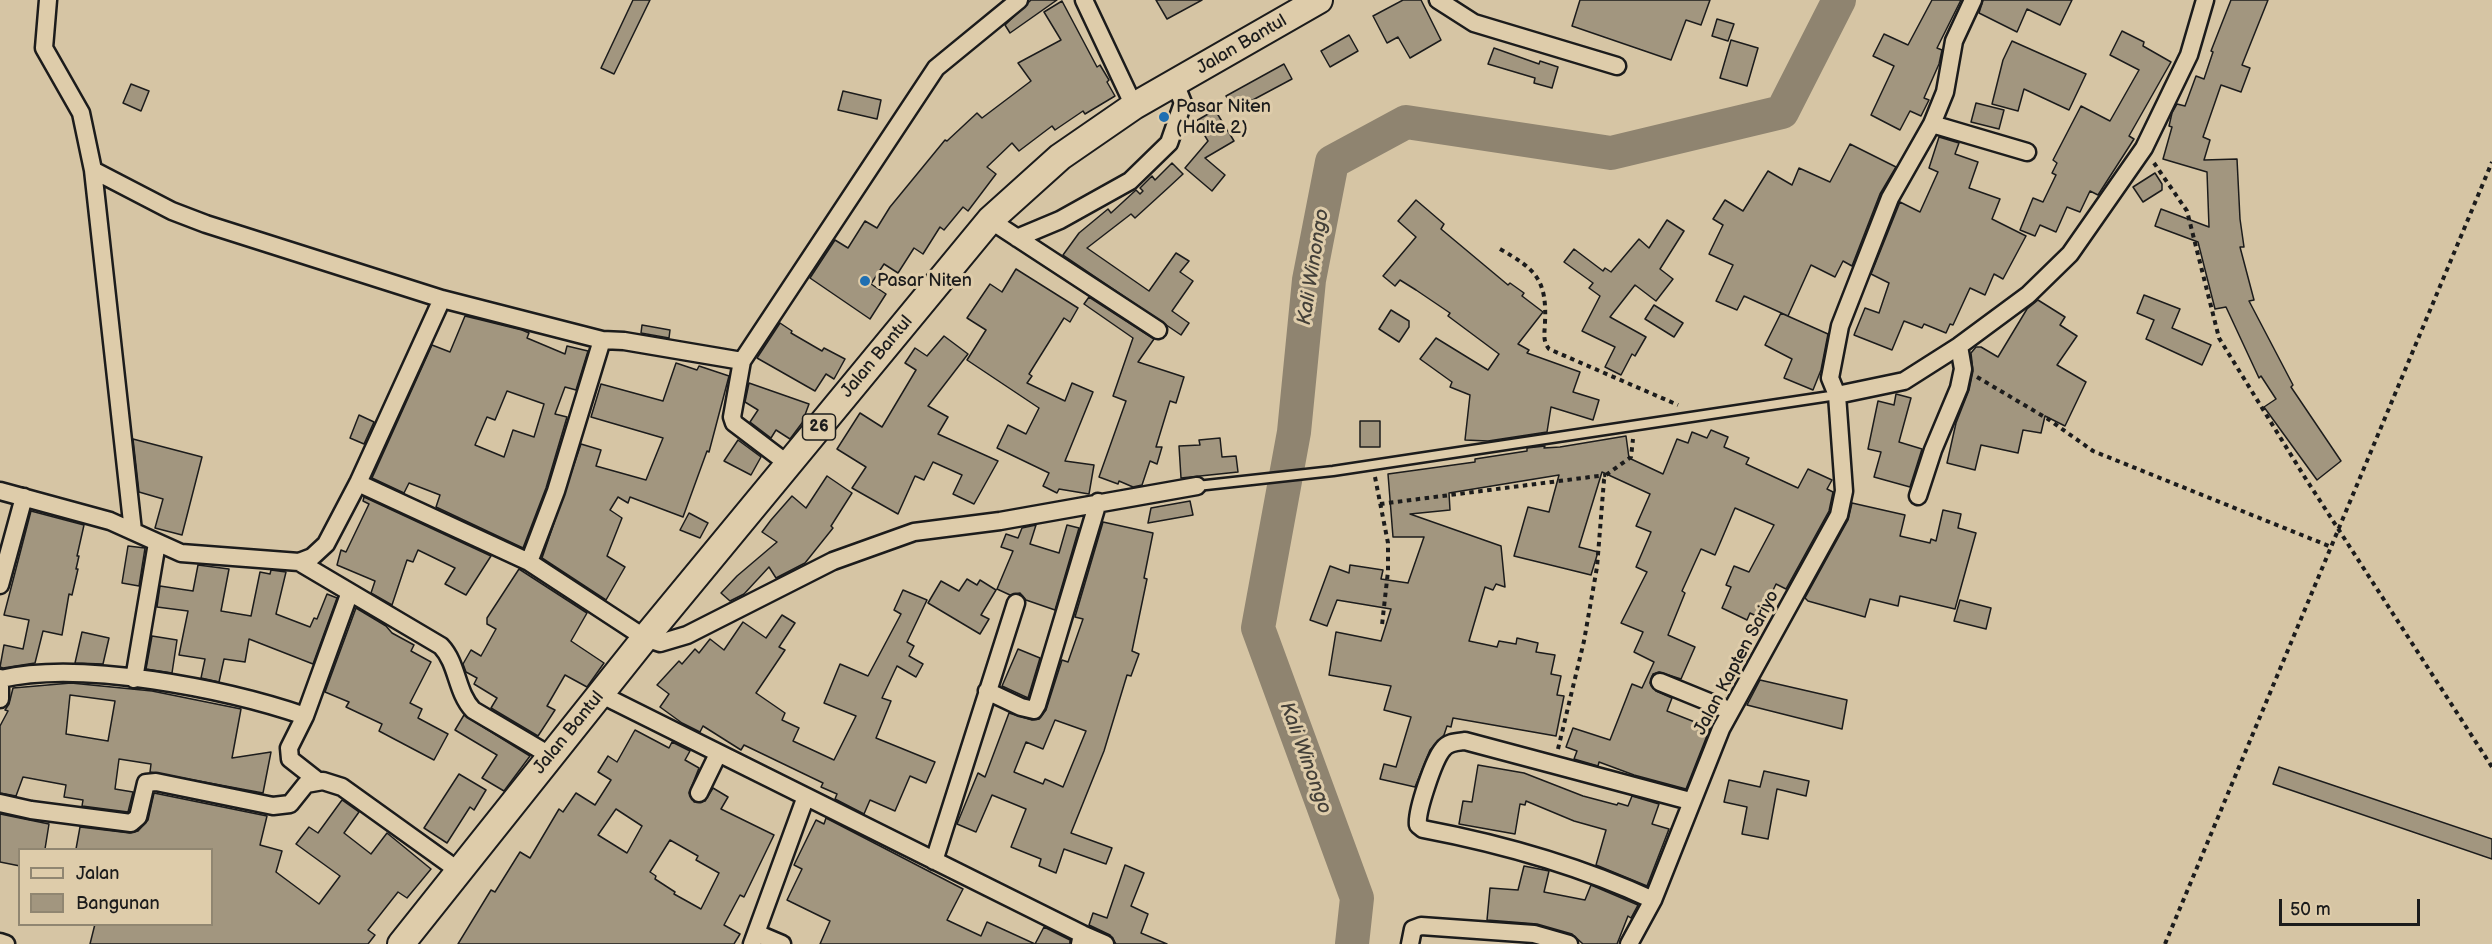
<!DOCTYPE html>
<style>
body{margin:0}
#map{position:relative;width:2492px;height:944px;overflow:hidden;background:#d6c5a4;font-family:"Balsamiq Sans",sans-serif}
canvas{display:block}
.legend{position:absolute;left:18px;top:848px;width:195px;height:78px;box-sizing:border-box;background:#deccaa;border:2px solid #908671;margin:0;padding:8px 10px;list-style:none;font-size:18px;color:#1c1c1c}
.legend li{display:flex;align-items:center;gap:12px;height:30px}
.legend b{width:30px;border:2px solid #908671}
.scale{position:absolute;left:2279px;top:899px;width:141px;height:27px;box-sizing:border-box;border:3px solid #1c1c1c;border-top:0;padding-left:8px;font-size:18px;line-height:21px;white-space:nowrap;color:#1c1c1c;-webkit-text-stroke:4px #deccaa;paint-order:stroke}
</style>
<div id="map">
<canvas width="2492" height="944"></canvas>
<ul class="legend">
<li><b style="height:8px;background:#deccaa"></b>Jalan</li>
<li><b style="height:16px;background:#a2967f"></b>Bangunan</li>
</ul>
<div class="scale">50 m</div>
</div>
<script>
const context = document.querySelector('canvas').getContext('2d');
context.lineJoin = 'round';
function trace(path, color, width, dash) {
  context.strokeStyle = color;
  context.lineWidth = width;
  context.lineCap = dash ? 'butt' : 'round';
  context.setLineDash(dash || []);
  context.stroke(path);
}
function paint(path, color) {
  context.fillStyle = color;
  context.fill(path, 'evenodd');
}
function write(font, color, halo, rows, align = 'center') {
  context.font = font + ' "Balsamiq Sans",sans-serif';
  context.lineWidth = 6;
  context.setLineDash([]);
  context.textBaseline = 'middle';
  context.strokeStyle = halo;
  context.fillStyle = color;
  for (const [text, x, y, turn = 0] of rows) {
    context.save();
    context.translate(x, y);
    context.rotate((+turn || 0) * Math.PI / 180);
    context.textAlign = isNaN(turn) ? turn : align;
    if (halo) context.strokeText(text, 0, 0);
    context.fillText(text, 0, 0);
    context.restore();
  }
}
const river = new Path2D(`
 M1352,944L1357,898L1258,628L1294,432L1309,280L1332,162L1406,122L1611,153L1782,112L1839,0`);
const building = new Path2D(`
 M633,0H650L614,74L601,68Z
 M1031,0H1057L1010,33L1005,25Z
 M1156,0H1202L1167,19Z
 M1403,0H1421L1441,40L1410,58L1398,37L1387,43L1373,16Z
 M1580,0H1710L1701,25L1686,20L1671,60L1572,26Z
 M1932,0H1961L1937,48L1942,50L1939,64L1924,98L1929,100L1921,116L1910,111L1900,130L1871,115L1894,66L1873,56L1884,34L1908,45Z
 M1983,0H2072L2060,25L2027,9L2017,32L1979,13Z
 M2231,0H2268L2242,65L2250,68L2241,92L2221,85L2203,137L2210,140L2204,160L2237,159L2240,219L2244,247H2240L2254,300L2249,301L2293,385L2291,387L2341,461L2317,480L2264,407L2276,399L2261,376L2259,378L2226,307L2215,309L2198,242L2155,226L2161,209L2209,227L2207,172L2163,159L2172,127L2169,126L2172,113L2177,104L2185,106L2196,76L2204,79L2213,52L2211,51Z
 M1062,1L1097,67L1100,65L1109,80L1107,82L1115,96L1085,114L1083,111L1055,130L1052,126L1019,151L1012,143L987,167L996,174L968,211L963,207L944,230L940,227L923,254L914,248L898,273L884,264L871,284L886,294L870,319L810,278L835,240L848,248L865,221L877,228L890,207L945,140L947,141L977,113L982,118L1031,81L1018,63L1061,40L1044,12Z
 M1717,19L1734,24L1728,41L1712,36Z
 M2122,31L2144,42L2143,46L2171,62L2129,136L2134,139L2098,195L2090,191L2080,212L2067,207L2056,232L2040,225L2035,236L2020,230L2033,198L2043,202L2056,175L2052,173L2057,163L2053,160L2081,106L2110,121L2139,70L2110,55Z
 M1349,35L1358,51L1330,67L1321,51Z
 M1731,40L1758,48L1747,86L1720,78Z
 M2012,41L2086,74L2069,110L2024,89L2018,111L1992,104L2003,60Z
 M1494,48L1539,64L1540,61L1558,67L1552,88L1534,83L1535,78L1488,64Z
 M1284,64L1292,79L1234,110L1226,96Z
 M131,84L149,91L141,111L123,103Z
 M843,91L881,100L877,119L838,110Z
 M1976,103L2004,110L1999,129L1971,122Z
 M1215,110L1234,141L1205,158L1225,175L1212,191L1185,168L1208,141L1196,121Z
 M1939,137L1959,143L1955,154L1978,162L1969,188L2000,199L1992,219L2026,236L2003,279L1994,274L1985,295L1970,288L1953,325L1950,324L1946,333L1924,324L1922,328L1904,321L1892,350L1854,335L1865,308L1879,313L1889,283L1871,274L1900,202L1920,212L1938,172L1929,168Z
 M1850,144L1896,167L1880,194L1852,266L1843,261L1835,277L1811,265L1788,316L1744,296L1737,310L1716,301L1733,265L1709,254L1723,225L1713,219L1725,200L1743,211L1768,171L1792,185L1799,168L1830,182Z
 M1172,163L1183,174L1169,187L1135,218L1131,214L1087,248L1149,291L1176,253L1189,261L1180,272L1193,281L1172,311L1189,323L1181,335L1063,255L1079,233L1108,209L1111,213L1136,190L1140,194L1143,191L1140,188L1152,176L1155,180Z
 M2155,173L2162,184V190L2143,202L2133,187Z
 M1416,200L1444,224L1441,229L1508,285L1510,283L1524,293L1522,296L1543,312L1518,344L1529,350L1527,353L1580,372L1573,392L1599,400L1593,420L1551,407L1547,432L1488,441L1465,440L1470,395L1450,387L1452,382L1420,359L1436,338L1488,370L1499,354L1448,316L1450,313L1416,290L1400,280L1395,286L1383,276L1416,237L1398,221Z
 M1667,220L1684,231L1660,269L1673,279L1656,301L1635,285L1610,317L1646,337L1635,356L1632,354L1621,375L1605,367L1615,347L1582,331L1600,296L1589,288L1593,283L1564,262L1574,249L1603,271L1605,268L1611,272L1639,239L1649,248Z
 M1016,269L1078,308L1070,322L1064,318L1029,374L1032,376L1027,383L1065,401L1072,383L1093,392L1065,461L1094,465L1089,494L1059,489L1057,493L1043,486L1049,473L997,448L1008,425L1026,434L1039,408L967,360L986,330L967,318L990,284L1002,292Z
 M2144,295L2180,309L2172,328L2211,345L2202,365L2146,339L2154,320L2137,313Z
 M1089,297L1154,339L1138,362L1184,377L1176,403L1170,401L1156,447H1162L1157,464L1150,461L1142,485L1133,487L1119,481L1118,484L1099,477L1126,401L1113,396L1133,338L1084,304Z
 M2038,300L2065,317L2060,325L2077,336L2057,365L2086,382L2065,426L2045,416L2041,433L2023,430L2018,453L1981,445L1975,470L1947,463L1956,423L1969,390L1973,371L1971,353L1976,347H1981L1998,357L2027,309Z
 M1654,305L1683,323L1674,337L1645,319Z
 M1391,310L1409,321V327L1399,342L1379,329Z
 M1781,313L1828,334L1821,370L1813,390L1784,378L1792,359L1765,345Z
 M465,316L522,330L529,333L527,338L565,354L567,346L588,351L576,390L565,387L555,414L567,417L546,488L523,548L436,507L440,495L409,483L404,493L372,478L432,345L450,352ZM507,391L544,404L534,437L513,430L504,457L475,445L487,417L495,420Z
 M780,323L792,331L791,333L822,351L824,348L845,359L834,379L826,374L815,391L757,358Z
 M642,325L670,330L669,338L641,333Z
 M944,336L968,354L928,406L948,417L938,434L998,461L974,504L953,494L962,475L933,462L924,480L915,476L898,514L852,488L866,467L837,449L860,413L882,427L916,370L905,363L915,348L927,356Z
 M676,363L697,370L699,366L729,376L709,452L707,451L683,517L630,497L628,503L618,497L610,510L622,518L607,556L625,567L606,600L542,558L581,444L601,450L596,466L646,480L663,438L591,417L601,384L663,401Z
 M749,383L809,404L802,423L790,439L776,430L771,438L750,422L758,410L745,402Z
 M1896,394L1911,398L1899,442L1922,449L1910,487L1874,477L1881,452L1868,449L1878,401L1894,405Z
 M359,415L374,422L364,444L350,438Z
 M1360,421H1380V447H1360Z
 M1711,430L1728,437L1724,447L1749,458L1746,464L1798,488L1808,469L1832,480L1827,489L1833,492L1829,511L1786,589L1776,584L1760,618L1750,613L1747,620L1722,608L1731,587L1726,585L1734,566L1749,572L1774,525L1735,508L1715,555L1701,549L1682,591L1685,593L1668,635L1695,647L1681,679L1659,672L1653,674L1650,683L1656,691L1672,698L1667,711L1710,728L1686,789L1634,775L1599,762L1598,766L1574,759L1577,751L1566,747L1573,728L1610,740L1632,684L1642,688L1654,662L1634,652L1643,632L1621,623L1647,572L1636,567L1651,532L1636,526L1650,494L1602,472L1579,547L1598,552L1591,575L1514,556L1528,507L1549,512L1559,475L1449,493L1450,510L1410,514L1501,546L1505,587L1496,584L1493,590L1485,587L1469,641L1497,647L1499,641L1516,644L1517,638L1538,643L1536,652L1555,655L1551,674L1561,676L1557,695L1564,696L1556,736L1453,718L1451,727L1447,726L1444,735L1430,750L1415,787L1380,779L1384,764L1396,767L1411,717L1384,710L1391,686L1329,675L1336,632L1381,641L1391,609L1337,600L1327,626L1310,620L1330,566L1349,573L1350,565L1383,570L1381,579L1408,583L1424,537H1393L1388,474L1475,462V459L1527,451V448L1545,446L1544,448L1560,447L1626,436L1629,458L1663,474L1677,439L1688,443L1692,432L1707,438Z
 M1220,438L1222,457L1236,456L1238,472L1181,478L1179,446L1200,445L1199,440Z
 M133,439L202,457L182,535L155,528L163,499L139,492Z
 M738,440L761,457L751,475L724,461Z
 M827,476L852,493L831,526L833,528L805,563L776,578L769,567L744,594L730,601L721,593L737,576L777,542L762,532L771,520L792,496L806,508Z
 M364,497L491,556L466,595L445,584L455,568L418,550L413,562L407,560L392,605L371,593L375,581L337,565L341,550L346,552L369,504L363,501Z
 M1190,501L1193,515L1148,523L1151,508Z
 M1852,503L1905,515L1900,536L1930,543L1931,539L1936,541L1943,510L1961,514L1958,528L1976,533L1955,609L1900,596L1898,606L1870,599L1865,617L1808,601L1805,598L1848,520Z
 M31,511L84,525L77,556H79L76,569H78L72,595L69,594L62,635L43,631L35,663L3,668L0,667L4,645L23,649L29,620L4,615Z
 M689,513L708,523L700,538L680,530Z
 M1103,522L1153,533L1144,578L1147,579L1132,651L1139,654L1131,676L1127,675L1104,751L1071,833L1112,848L1106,864L1064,849L1056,873L1039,866L1041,859L1011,847L1026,809L992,795L976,832L957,824L978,773L985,777L1009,713L1032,720L1039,719L1046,710L1062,660L1068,662L1083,619L1075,617ZM1055,720L1086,731L1063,787L1045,779L1043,784L1014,772L1026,742L1043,749Z
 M1036,525L1030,544L1059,553L1067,525L1079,528L1055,610L1026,600L1020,593L1010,595L997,589L1013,551L1001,547L1006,534L1018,538L1022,528Z
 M128,546L145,548L139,586L122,583Z
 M198,565L229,569L221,611L251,616L260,572L270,574L271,570L286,572L276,614L310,627L314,618L317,619L327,594L337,598L313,664L249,639L245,662L224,659L219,682L201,678L205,659L179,655L188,611L157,607L160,586L193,591Z
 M519,569L587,613L571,641L604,663L587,687L565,675L547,706L555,710L538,736L491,708L497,698L474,684L477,678L466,672L463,664L471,650L481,656L496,629L487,624V618Z
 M967,579L977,585L980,580L996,590L981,615L989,619L980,634L928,603L941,581L959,591Z
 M903,590L927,600L907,642L914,646L909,656L923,664L916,677L897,666L882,698L891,701L876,738L935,762L926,783L910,776L895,811L870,800L864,814L835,799L837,794L821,787L823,783L744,745L741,750L703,726L700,732L682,723L660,707L669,694L657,685L679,661L682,664L695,649L699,653L710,639L724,650L743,622L766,638L782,615L795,623L779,647L785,650L756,693L785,713L782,720L799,728L793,741L834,760L856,716L824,703L840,664L868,676L901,614L894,610Z
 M1960,600L1991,608L1986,629L1954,621Z
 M356,608L386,626L392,633L414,645L411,651L431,662L410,703L422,709L418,718L448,734L434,760L379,731L382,724L346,707L349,702L325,692Z
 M82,632L109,638L103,664L75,663Z
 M152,636L177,640L172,673L146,669Z
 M1018,649L1040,658L1028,698L1002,686Z
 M1760,680L1847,700L1842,729L1747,705Z
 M71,683L152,691L241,709L232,758L271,752L263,793L150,772L151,764L119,759L115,789L133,792L128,812L82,806L83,800L64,797L66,785L23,777L16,796L0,793V726L8,711L5,710L9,704L13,688ZM70,695L115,701L108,741L66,734Z
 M464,715L530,756L504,791L482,778L497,755L455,730Z
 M635,730L669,748L672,742L690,751L685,760L699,768L689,793L694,802L705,801L713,788L728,797L721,809L774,835L744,897L740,895L724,925L740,934L734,944H458L491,890L495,892L520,852L530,858L559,809L563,812L576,793L595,805L611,780L598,772L608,756L617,762ZM616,809L642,826L627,853L598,835ZM670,840L698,856L696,860L719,873L701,909L674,894L675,892L655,879L656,876L650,872Z
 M1478,765L1524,773L1583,796L1617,805L1618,803L1628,806L1632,796L1659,804L1652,824L1669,829L1647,886L1596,865L1606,830L1574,821L1526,801L1525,805L1520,804L1515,834L1459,824L1463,801L1472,802Z
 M2279,767L2492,839V859L2273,784Z
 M1764,771L1809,781L1806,796L1777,789L1768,839L1742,834L1747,807L1724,802L1729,780L1760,787Z
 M459,774L486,790L474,810L470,807L447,843L424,828Z
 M154,793L267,816L260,845L282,851L276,872L319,904L340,876L296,844L309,827L318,833L342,800L359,812L344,833L371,854L387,833L431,869L407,898L398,892L368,930L375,935L368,944H90L95,924H212V849H76L80,827L130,833L138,831L148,820Z
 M0,814L49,824L45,849H20V866L0,862Z
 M826,818L963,889L947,920L981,936L987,922L1035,944L1044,927L1070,940V944H820L830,921L787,900L802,869L794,865L816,820L824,824Z
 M1125,865L1144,873L1131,906L1148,914L1141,933L1167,944H1116L1110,935L1089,925L1093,913L1107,918Z
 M1524,866L1549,871L1544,892L1585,900L1591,885L1638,905L1631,918L1628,916L1617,944H1583L1572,934L1537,924L1487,920L1490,888L1518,890Z`);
const path = new Path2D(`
 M2154,163L2187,211L2219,338L2304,476L2492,767
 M1500,249C1535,269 1547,279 1545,322C1545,332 1542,340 1549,349L1678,405
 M1977,377L2048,419L2093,451L2329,546
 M1375,477L1388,543V571L1382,625
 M1380,504L1606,475
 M1558,749L1584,641L1597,567L1604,480L1606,475L1631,457L1633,439
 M2165,944L2492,162`);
const service = new Path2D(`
 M1197,486L1333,471L1837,395`);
const minor = new Path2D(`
 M48,0L44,48L81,113L93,170L133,531
 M1084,0L1134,106
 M1438,0L1474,23L1617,66
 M1932,124L2027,152
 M93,170L172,211L206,224L442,299
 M990,220L1158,330
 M1017,238L1060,220L1130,181L1169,143L1183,103L1175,83
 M1837,395L1904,381L1959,346L2028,295L2070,254L2144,148L2189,55L2205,0
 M788,464L734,423L732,417L742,361L936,68L1019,0
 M358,483L529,562L645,638L660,643L687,635L833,561L914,532L1000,521L1197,486
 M0,491L110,521L181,553L299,562L441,646C458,664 456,692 473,710L551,756
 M1918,496L1933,450L1959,388L1963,369L1959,346
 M299,562L312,557L326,544L358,483L442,299L602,340L624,341L742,361
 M529,562L556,491L602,340
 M0,585L24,497
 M0,678V699
 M1,679C81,660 226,689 305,716
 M134,679L157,543
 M1660,682L1731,711
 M987,691L1021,707L1034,710L1037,705L1098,502
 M600,694L1082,934L1080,944
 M318,781L290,759L289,748L305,716L350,592
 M699,793L718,754
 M0,803L31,810L131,823L138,817L146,783L156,782L273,806L290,804L306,784L323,781L342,787L459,871
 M934,861L1016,603
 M1653,900C1580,866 1502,844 1423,829L1418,825C1416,812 1434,759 1443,749C1448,742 1457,742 1465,741L1690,801
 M756,933L782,944
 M1082,934L1105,944
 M0,942L6,944
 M752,944L805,799
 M1410,944L1413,929L1421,926L1534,934L1569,944
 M1629,944L1653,900L1721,729L1839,515L1844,491L1837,395L1830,378L1840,326L1890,198L1932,124L1945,92L1954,41L1973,0`);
const primary = new Path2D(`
 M401,944L645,638L990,220L1060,157L1134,106L1319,0`);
const markers = [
 [1164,117,6,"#1f6fb2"],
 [865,281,6,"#1f6fb2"]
];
const shields = [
 [819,427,33]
];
const shieldNames = [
 ["26",819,427]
];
const streetNames = [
 ["Jalan Bantul",1242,45,-30],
 ["Jalan Bantul",877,357,-50],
 ["Jalan Kapten Sariyo",1737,663,-62],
 ["Jalan Bantul",569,733,-51]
];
const poiNames = [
 ["Pasar Niten",1176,107],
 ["(Halte 2)",1176,128],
 ["Pasar Niten",877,281]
];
const waterNames = [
 ["Kali Winongo",1314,267,-81],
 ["Kali Winongo",1305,758,70]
];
trace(river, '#8f8470', 34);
paint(building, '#a2967f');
trace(building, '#1c1c1c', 1.5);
trace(service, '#1c1c1c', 13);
trace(minor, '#1c1c1c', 21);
trace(primary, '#1c1c1c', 30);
trace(path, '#1c1c1c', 4, [4.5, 4.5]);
trace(service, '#deccaa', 8);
trace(minor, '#deccaa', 16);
trace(primary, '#deccaa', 26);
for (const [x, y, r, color] of markers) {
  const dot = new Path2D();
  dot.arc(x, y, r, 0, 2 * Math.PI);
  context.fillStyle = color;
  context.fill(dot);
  trace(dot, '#deccaa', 2);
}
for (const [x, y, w] of shields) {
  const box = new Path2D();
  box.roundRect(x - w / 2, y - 13, w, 26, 4.5);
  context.fillStyle = '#deccaa';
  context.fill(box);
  trace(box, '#1c1c1c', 1.5);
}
write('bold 16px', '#1c1c1c', null, shieldNames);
write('18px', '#1c1c1c', '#deccaa', streetNames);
write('18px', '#1c1c1c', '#deccaa', poiNames, 'left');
write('italic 20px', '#444039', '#deccaa', waterNames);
</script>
